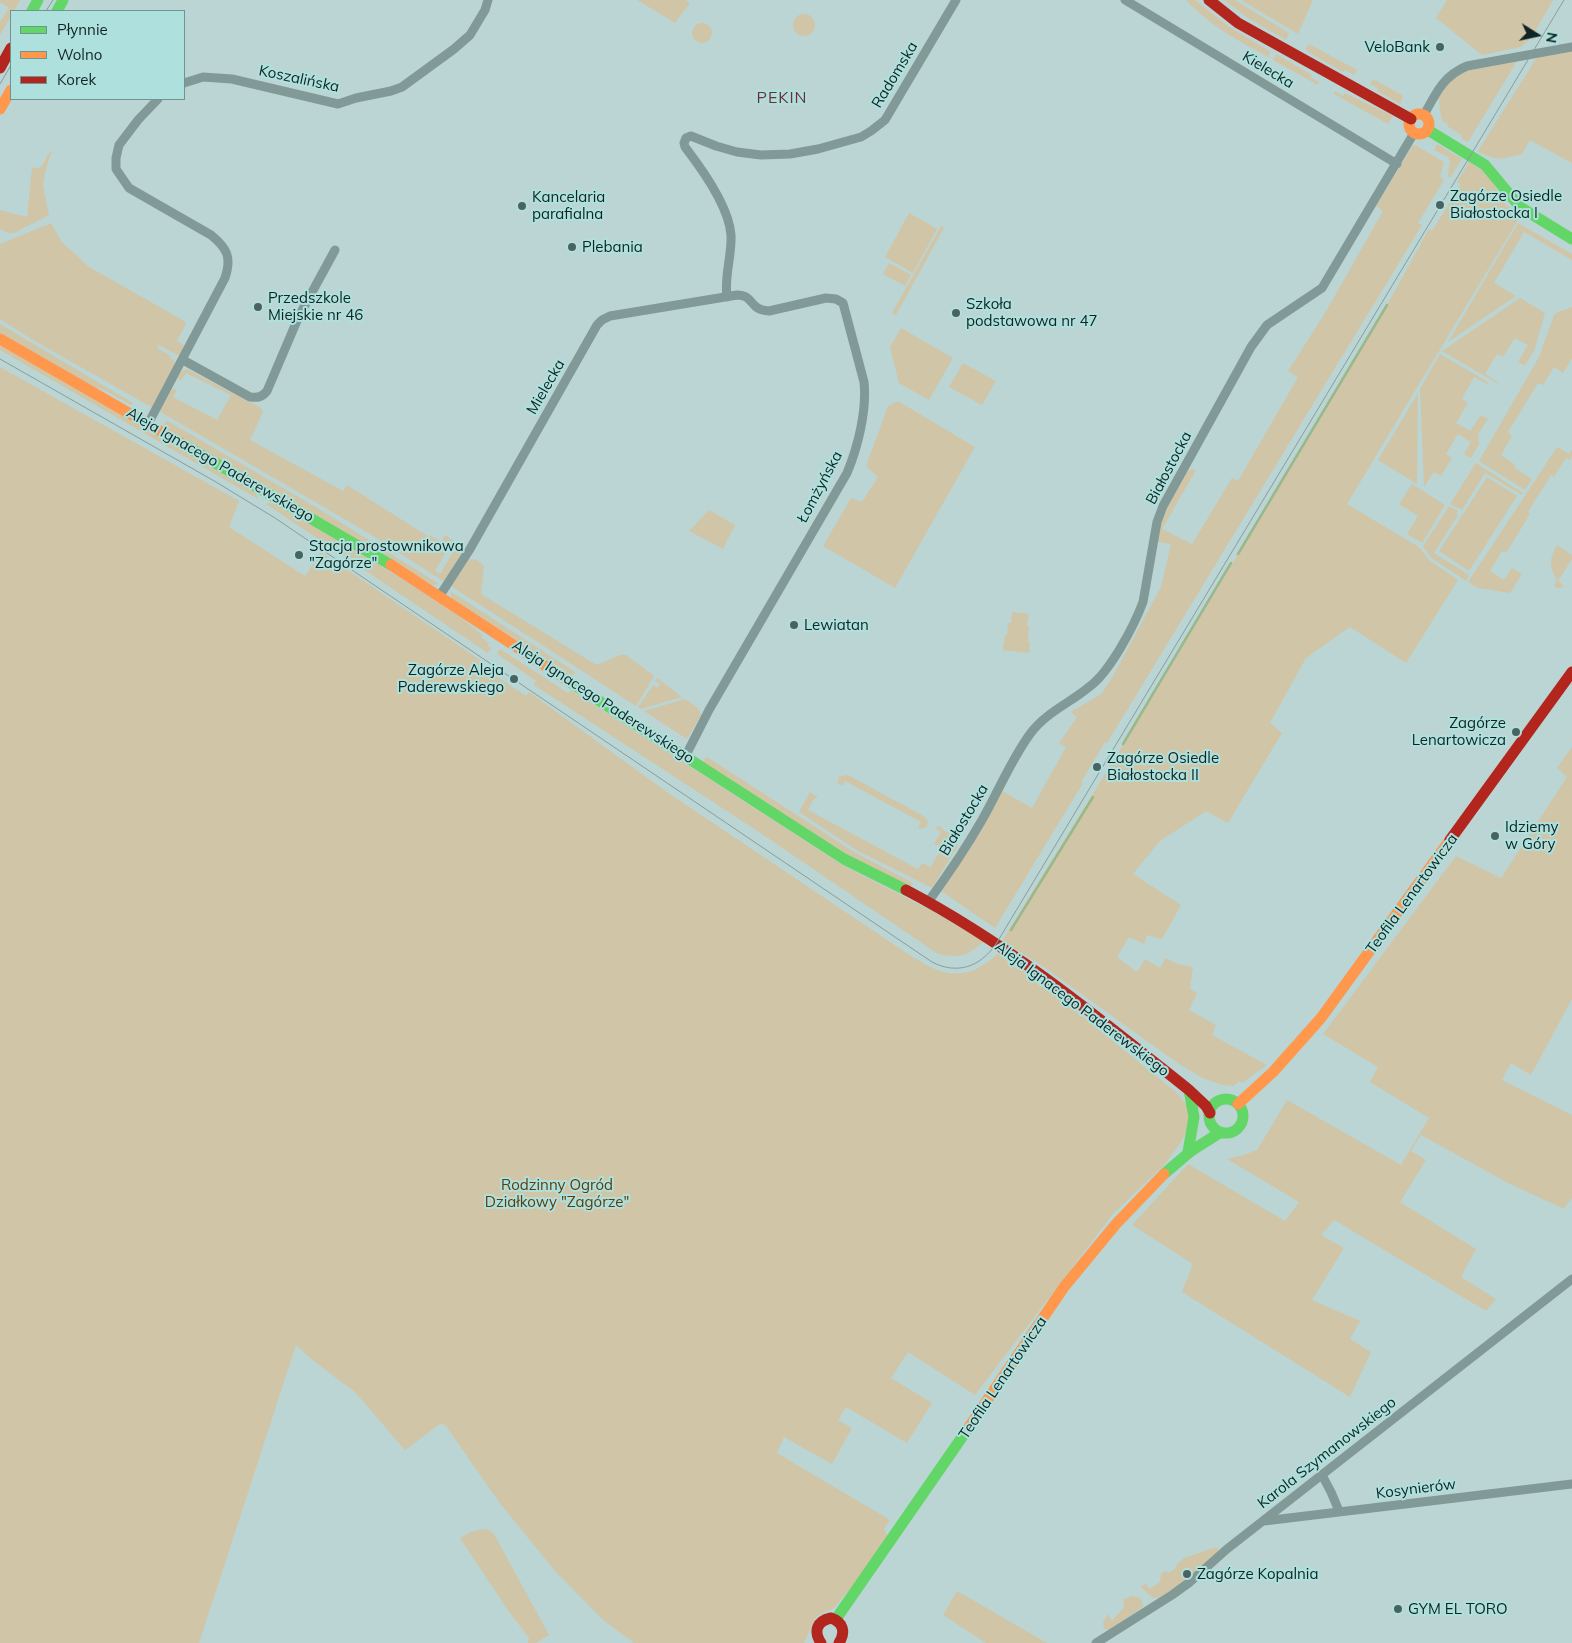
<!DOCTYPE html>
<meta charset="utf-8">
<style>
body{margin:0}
#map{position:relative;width:1572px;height:1643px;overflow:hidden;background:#bad5d3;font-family:Mulish,sans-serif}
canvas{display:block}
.legend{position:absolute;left:10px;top:10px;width:175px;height:90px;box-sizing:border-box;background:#aee1dd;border:1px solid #6f9593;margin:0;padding:6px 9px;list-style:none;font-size:15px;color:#102423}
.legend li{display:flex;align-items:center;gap:10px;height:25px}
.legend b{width:25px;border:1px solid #6f9593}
.north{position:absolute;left:1512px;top:10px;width:50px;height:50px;-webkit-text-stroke:4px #aee1dd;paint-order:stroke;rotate:100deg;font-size:14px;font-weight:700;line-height:20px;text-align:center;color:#102423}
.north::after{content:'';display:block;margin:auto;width:18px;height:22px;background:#102423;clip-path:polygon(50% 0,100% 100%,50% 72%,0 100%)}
</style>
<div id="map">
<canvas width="1572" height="1643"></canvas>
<ul class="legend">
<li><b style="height:6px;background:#63d668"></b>Płynnie</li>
<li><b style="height:6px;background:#ff974d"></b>Wolno</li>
<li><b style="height:6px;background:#b3261e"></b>Korek</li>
</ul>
<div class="north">N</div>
</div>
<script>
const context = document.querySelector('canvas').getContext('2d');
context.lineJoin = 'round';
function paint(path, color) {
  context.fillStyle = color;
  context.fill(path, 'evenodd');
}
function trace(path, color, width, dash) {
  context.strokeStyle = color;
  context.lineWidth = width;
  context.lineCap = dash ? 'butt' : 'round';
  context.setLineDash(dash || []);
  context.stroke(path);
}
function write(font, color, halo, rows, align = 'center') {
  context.font = font + ' Mulish,sans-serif';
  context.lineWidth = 4;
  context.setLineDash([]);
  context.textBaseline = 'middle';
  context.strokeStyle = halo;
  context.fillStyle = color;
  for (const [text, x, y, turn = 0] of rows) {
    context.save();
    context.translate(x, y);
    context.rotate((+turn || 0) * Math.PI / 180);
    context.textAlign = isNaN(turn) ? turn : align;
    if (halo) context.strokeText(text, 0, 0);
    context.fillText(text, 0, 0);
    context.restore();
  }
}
const green = new Path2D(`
 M0,0H20L14,11H11V16L0,35V22L9,8L0,2Z
 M637,0H686L690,3L675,23Z
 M1186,0H1195L1228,26L1271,52L1268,57C1237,40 1211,26 1186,0Z
 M1224,0H1235L1289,33L1286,40L1248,18Z
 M1241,0H1313L1298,34Z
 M1447,0H1553L1532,37L1521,47L1482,55L1436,18Z
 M793 25a11 11 0 1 1 22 0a11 11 0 1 1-22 0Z
 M692 33a10 10 0 1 1 20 0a10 10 0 1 1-20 0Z
 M1309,44L1357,70L1354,75L1345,70L1343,72L1307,51L1306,48Z
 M1572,51V163L1530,140L1522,154C1503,159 1496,162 1478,151L1537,57Z
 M1276,54L1312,75L1310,77L1319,82L1318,85L1273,60Z
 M1517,61L1468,142L1462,139L1460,134L1447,126L1448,124L1442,121L1439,103L1440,100L1438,99L1450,81L1465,71Z
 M1373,79L1402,95L1403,97L1400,104L1377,91L1378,88L1370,84Z
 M1335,91L1343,96L1345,93L1393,116L1388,124L1334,94Z
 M1437,144L1462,159L1450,178L1448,175L1450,161L1448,157L1434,150Z
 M1413,145L1417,146L1444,162L1440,177L1444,180L1418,223L1422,225L1107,743L1105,742L1081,782L1083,783L995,928L941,891L967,853L1002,791L1032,808L1066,747L1059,743L1077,717L1071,712L1101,694L1112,678L1161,587L1171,544L1158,542C1161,511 1171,498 1186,472L1191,469L1196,470L1162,529L1192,544L1232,478L1238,481L1298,377L1288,371L1325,313L1383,211L1376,206Z
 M52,150L45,172L43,186L49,215L14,233H8L0,229V210L27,217L32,167C45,173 44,156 52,150Z
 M1469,162L1489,175L1505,204L1521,215L1347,504L1419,547L1429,560L1458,580L1406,663L1350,627L1306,658L1270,723L1282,733L1228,823L1206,811L1160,841L1133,874L1181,905L1162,939L1147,935L1144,944L1129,937L1117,957L1137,972L1145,959L1160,968L1165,958L1178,964L1193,967L1190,989L1197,993L1189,1010L1216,1025L1212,1035L1267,1065L1242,1083L1239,1081L1234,1086L1222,1085L1203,1078L1179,1064L1041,965L1002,941L1147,706L1388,303L1429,229L1432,231L1458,189L1460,184L1457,182Z
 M909,213L937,229L913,273L885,257Z
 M51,223L62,242L89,267L186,322L185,326L177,341L185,346L179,356L159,345L157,348L171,356L170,358L176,363L153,408L33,340L0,319V244Z
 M1518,223L1572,254V260L1524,232L1494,283L1516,296L1448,342Z
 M941,226L944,228L896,315L892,313Z
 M889,263L911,275L905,286L883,274Z
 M1520,298L1545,313L1534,351L1525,365L1518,362L1528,345L1515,338L1503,357L1497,354L1485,374L1498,382L1497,383L1442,351Z
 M1572,307V358L1563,373L1554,367L1543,385L1538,383L1508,432L1512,436L1501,455L1514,464L1516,469L1532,479L1525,490L1479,461L1539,357L1554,315L1558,312Z
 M0,324L133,403L131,405L106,391L90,385L0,333Z
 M901,328L953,358L929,400L899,383L890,347Z
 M0,345L256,491L258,499L0,350Z
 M1440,354L1488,382L1487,384L1474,377L1462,399L1468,403L1456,423L1470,431L1481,415L1488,419L1478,434L1479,444L1471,458L1464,454L1471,442L1458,434L1446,454L1452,458L1441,476L1434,472L1424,487L1420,389Z
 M963,363L996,381L982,405L949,387Z
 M0,367L239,501L229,527L305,576L321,552L483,662L481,666L526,696L529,692L667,792L911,956C919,960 927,966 935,969C960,980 982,970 999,952L1050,990L1177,1093L1190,1109V1124L1181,1142L1165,1164L1112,1215L975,1395L908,1352L891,1378L932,1403L907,1443L846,1407L838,1420L852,1428L832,1464L784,1437L777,1453L890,1520L884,1529L888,1536L854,1584L834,1608L819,1615L815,1619L804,1643H634L603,1620L555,1571L499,1502L446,1426L443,1424H440L405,1450L355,1392L311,1359L296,1345L199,1643H0Z
 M187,369L261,408L263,412L250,440L343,491L347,485L429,537L430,535L441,542L445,535L453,540L435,571L440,574L458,544L462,551L448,576L443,581L370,534L159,411L171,390L177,389L173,397L217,420L231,395L186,373L181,381L177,378L182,371Z
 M1418,393L1417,484L1378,460Z
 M898,401L975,447L895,588L823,546L851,498L862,502L878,477L866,466L888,406Z
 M166,420L324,512L439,584L433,585L163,427Z
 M1557,447L1569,454L1572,450V456L1570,460L1566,458L1554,477L1551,475L1528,512L1530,514L1506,553L1502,551L1490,571L1504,580L1512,568L1522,574L1510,593L1478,588L1468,582Z
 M1476,463L1523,493L1522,495L1485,473L1462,510L1450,504Z
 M1487,477L1517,496L1469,571L1439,551Z
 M1412,484L1445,505L1422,543L1407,534L1418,516L1399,504Z
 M268,503H274L328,533L456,613L482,635V638L489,643L488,646L492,648L488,653L266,504Z
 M1449,506L1458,511L1456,513L1458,515L1434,553L1469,575L1466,581L1430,557L1423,546Z
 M709,510L735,525L723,549L689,531Z
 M1557,545L1572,555V559L1558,581L1564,586L1560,588L1555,587V583L1557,580C1549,566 1549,559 1557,545Z
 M469,559L477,560L484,566L481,594L595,664H599L620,655H626L654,676L636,706L451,586Z
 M450,591L575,672L573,676L452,599Z
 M1012,612L1029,614L1027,625L1029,626L1028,642H1030L1029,653L1003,650L1005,635H1007L1008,623H1011Z
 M500,649L568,693L571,690L844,866L932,911L984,941C967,957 960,958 938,954L756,830L534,685L536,681L497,654Z
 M657,678L682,697L641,709L638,707L653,685L658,688L660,684L655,681Z
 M685,699L698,708L701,715L687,739L644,711Z
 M1572,747V999L1531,1075L1511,1063L1502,1080L1572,1115V1198L1564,1209L1508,1183L1421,1135L1411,1151L1426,1160L1400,1202L1476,1249L1461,1277L1496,1299L1486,1311L1334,1220L1321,1235L1344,1248L1312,1300L1360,1321L1350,1339L1371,1352L1350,1397L1182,1292L1193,1264L1132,1225L1188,1164L1285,1221L1299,1202L1227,1159L1244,1155L1257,1150L1287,1100L1401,1165L1429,1118L1370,1082L1378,1067L1323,1034L1456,856L1501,878L1567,777L1557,768Z
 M707,757L854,852L913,883L910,889L857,862L702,762Z
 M845,775L850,776L925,817L928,822L926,827L922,829L918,828L921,822L845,781L842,786L838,783L839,777Z
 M810,792L818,797L814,799L808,810L918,869L922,863L931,867L942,847L934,844L941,832L935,828L938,826L942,827V829L957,839L958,846L932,888L858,851L799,812Z
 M481,1529L489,1530L494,1534L549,1635L536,1643H528L529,1638L507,1609L460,1538L471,1532Z
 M1216,1547L1219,1551C1208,1561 1170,1598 1156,1598C1150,1598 1145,1590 1141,1587L1146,1583L1149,1589L1160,1582L1161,1574L1165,1571L1168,1573L1175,1569L1176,1565L1184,1558Z
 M957,1591L1047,1643H986L943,1615Z
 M1131,1596C1139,1596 1143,1599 1143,1607L1109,1630L1104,1629L1103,1623L1108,1614L1112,1621L1124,1607L1123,1600Z`);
const stream = new Path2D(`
 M1238,554L1387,305
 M1123,744L1231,563
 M1011,930L1093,797`);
const street = new Path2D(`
 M1125,0L1397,164
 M184,83L203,77L232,79L338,104L356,98L391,91L402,87L454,49L470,35L485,10L488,0
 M1424,115C1436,93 1443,76 1467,66L1572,47
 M727,297C724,276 732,256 731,235C729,207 702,169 685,147L684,143L686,138L691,136L716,146L737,152L761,155L790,154L818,149L861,137L871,131L885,120L956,0
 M183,360L250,397C258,398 262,397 267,391L299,316L335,250
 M148,424L225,278C232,257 227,248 211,235L129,188L116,169V158L119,145L138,120L158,99
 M439,597L470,549L597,325L602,320L610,316L737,295C755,295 748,310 769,311L826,298L836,299L843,303L864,382C867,410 858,447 847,473L709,710L685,757
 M928,902C947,876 966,848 982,820C998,792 1011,760 1030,734C1045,713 1070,703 1089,687C1110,672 1134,626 1143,602L1157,522L1163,506L1251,347L1267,325L1322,288L1414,133
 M1322,1475L1331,1492L1339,1511
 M1264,1521L1572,1484
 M1096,1643L1172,1595L1190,1582L1227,1549L1572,1279`);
const fast = new Path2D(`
 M32,11L38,0
 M57,11L63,0
 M1428,130L1485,165L1520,207L1572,239
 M186,446L391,565
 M570,682L844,859L906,890
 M1209 1116a17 17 0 1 1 34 0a17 17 0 1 1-34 0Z
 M1188,1152L1194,1117L1189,1090
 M1164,1174L1191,1151L1221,1132
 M836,1619L967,1430`);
const slow = new Path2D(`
 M0,109L11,90
 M1409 124a10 10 0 1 1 20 0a10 10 0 1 1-20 0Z
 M0,339L186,446
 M391,565L570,682
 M1238,1104L1273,1072L1321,1018L1450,840
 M967,1430L1064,1287L1116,1224L1164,1174`);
const jam = new Path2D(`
 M1209,0L1238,23L1411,119
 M0,68L11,48
 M1450,840L1572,672
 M906,890C1009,944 1099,1018 1189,1090L1206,1106L1210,1113
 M821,1643C813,1631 817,1621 831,1618C843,1622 846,1632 839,1643`);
const tram = new Path2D(`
 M46,11L53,0
 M0,84L11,65
 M0,359L216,482L275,518L932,962C957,975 980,967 996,944L1564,0`);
const markers = [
 [1440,47,5,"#4c6261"],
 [1440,205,5,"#4c6261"],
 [522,206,5,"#4c6261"],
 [572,247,5,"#4c6261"],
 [258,307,5,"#4c6261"],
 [956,313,5,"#4c6261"],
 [299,555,5,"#4c6261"],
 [794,625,5,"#4c6261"],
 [514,679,5,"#4c6261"],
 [1516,732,5,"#4c6261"],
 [1097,767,5,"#4c6261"],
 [1495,836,5,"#4c6261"],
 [1187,1574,5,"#4c6261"],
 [1398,1609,5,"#4c6261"]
];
const poiNames = [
 ["VeloBank",1430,47,"right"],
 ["Zagórze Osiedle",1450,196],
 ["Białostocka I",1450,213],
 ["Kancelaria",532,197],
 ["parafialna",532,214],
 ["Plebania",582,247],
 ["Przedszkole",268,298],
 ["Miejskie nr 46",268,315],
 ["Szkoła",966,304],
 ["podstawowa nr 47",966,321],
 ["Stacja prostownikowa",309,546],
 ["\"Zagórze\"",309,563],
 ["Lewiatan",804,625],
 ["Zagórze Aleja",504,670,"right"],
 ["Paderewskiego",504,687,"right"],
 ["Zagórze",1506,723,"right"],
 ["Lenartowicza",1506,740,"right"],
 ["Zagórze Osiedle",1107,758],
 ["Białostocka II",1107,775],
 ["Idziemy",1505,827],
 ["w Góry",1505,844],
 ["Zagórze Kopalnia",1197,1574],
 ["GYM EL TORO",1408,1609]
];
const streetNames = [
 ["Kielecka",1268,70,31],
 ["Radomska",895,75,-59],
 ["Koszalińska",299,79,12],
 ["Mielecka",546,387,-60],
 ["Aleja Ignacego Paderewskiego",220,465,30],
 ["Białostocka",1169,468,-62],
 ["Łomżyńska",820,487,-62],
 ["Aleja Ignacego Paderewskiego",603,702,33],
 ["Białostocka",964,820,-59],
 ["Teofila Lenartowicza",1412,894,-54],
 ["Aleja Ignacego Paderewskiego",1082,1009,37],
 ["Teofila Lenartowicza",1003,1378,-56],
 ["Karola Szymanowskiego",1327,1453,-38],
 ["Kosynierów",1416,1489,-7]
];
const parkNames = [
 ["Rodzinny Ogród",557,1185],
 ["Działkowy \"Zagórze\"",557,1202]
];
const neighbourhoodNames = [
 ["PEKIN",782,98]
];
paint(green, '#d1c5a8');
trace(stream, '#99b88b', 2.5);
trace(street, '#819a98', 9);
trace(fast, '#63d668', 11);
trace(slow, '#ff974d', 11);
trace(jam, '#b3261e', 11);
trace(tram, '#879e9d', 1);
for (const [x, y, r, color] of markers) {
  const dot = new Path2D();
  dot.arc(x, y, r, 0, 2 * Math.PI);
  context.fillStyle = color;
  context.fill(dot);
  trace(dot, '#aee1dd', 2);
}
write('15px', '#102423', '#aee1dd', poiNames, 'left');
write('15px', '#102423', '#aee1dd', streetNames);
write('15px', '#5d3c0c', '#aee1dd', parkNames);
context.letterSpacing = '1px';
write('16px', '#722b39', '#aee1dd', neighbourhoodNames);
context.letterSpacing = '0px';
</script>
